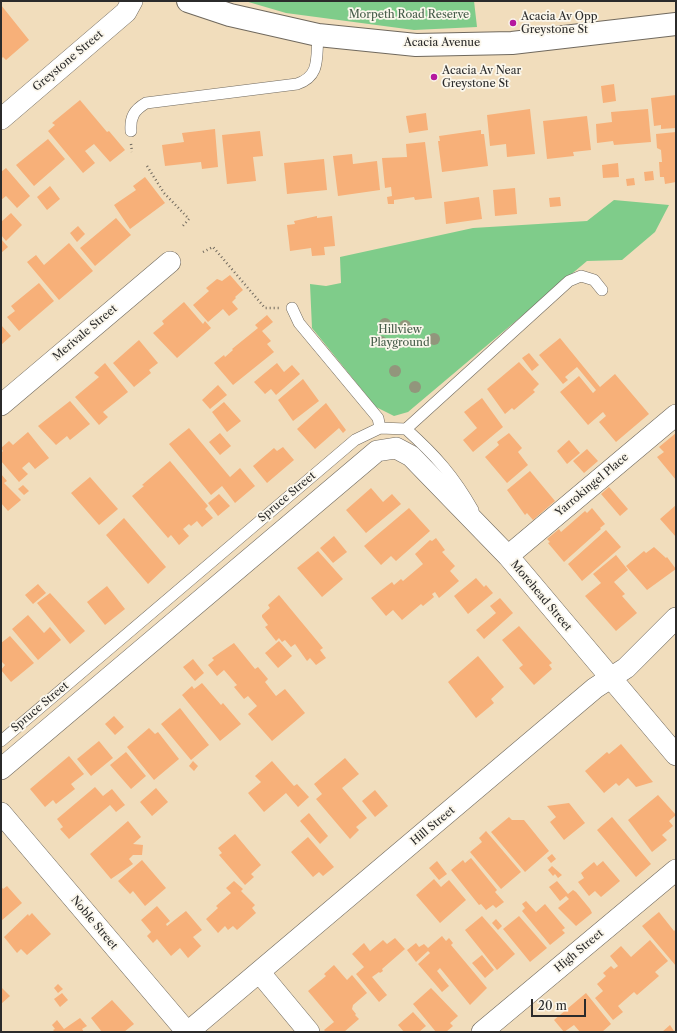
<!DOCTYPE html>
<style>
body{margin:0}
#map{position:relative;width:677px;height:1033px;overflow:hidden;background:#f1ddbc;font-family:"Libre Caslon Text",serif}
canvas{display:block}
.frame{position:absolute;inset:0;border:2px solid #2b2b2b;pointer-events:none}
.scale{position:absolute;left:531px;top:999px;width:55px;height:18px;box-sizing:border-box;border:2px solid #2b2b2b;border-top:0;padding-left:5px;font-size:12px;line-height:14px;white-space:nowrap;color:#2b2b2b;-webkit-text-stroke:3px #fbf7ec;paint-order:stroke}
</style>
<div id="map">
<canvas width="677" height="1033"></canvas>
<div class="frame"></div>
<div class="scale">20 m</div>
</div>
<script>
const context = document.querySelector('canvas').getContext('2d');
context.lineJoin = 'round';
function paint(path, color) {
  context.fillStyle = color;
  context.fill(path, 'evenodd');
}
function trace(path, color, width, dash) {
  context.strokeStyle = color;
  context.lineWidth = width;
  context.lineCap = dash ? 'butt' : 'round';
  context.setLineDash(dash || []);
  context.stroke(path);
}
function write(font, color, halo, rows, align = 'center') {
  context.font = font + ' "Libre Caslon Text",serif';
  context.lineWidth = 3.5;
  context.setLineDash([]);
  context.textBaseline = 'middle';
  context.strokeStyle = halo;
  context.fillStyle = color;
  for (const [text, x, y, turn = 0] of rows) {
    context.save();
    context.translate(x, y);
    context.rotate((+turn || 0) * Math.PI / 180);
    context.textAlign = isNaN(turn) ? turn : align;
    if (halo) context.strokeText(text, 0, 0);
    context.fillText(text, 0, 0);
    context.restore();
  }
}
const green = new Path2D(`
 M245,1H474L477,27L414,30L286,13Z
 M614,200L669,205L655,232L622,260L587,261L408,412L394,416L376,407L312,328L310,284L326,286L341,283L340,257L473,228L587,221Z`);
const building = new Path2D(`
 M1,5L29,40L6,60L3,57L1,59Z
 M614,84L616,101L603,103L601,86Z
 M676,95V128L661,129V125L654,126L651,98Z
 M80,100L107,132L109,131L125,150L110,162L94,144L85,151L95,163L83,173L48,131L55,125L52,123Z
 M530,109L535,154L507,157L506,144L490,146L487,115Z
 M648,109L651,142L614,145L613,141L597,143L596,124L612,122L611,112Z
 M426,113L428,130L409,133L406,116Z
 M587,116L591,150L573,152L574,156L547,159L543,121Z
 M215,129L218,167L202,169L201,162L165,166L162,145L184,142L182,133Z
 M481,130V134H484L488,166L442,172L438,141H440L439,136Z
 M260,131L263,156L253,157L256,181L227,184L222,135Z
 M676,132V182L665,184L664,177H660L659,162H662L661,150L657,148L656,134Z
 M48,139L65,159L34,186L16,165Z
 M425,142L432,198L415,200L414,197L394,200V204H388L387,197L392,196L391,187L385,188L382,158L407,157L406,144Z
 M352,154L353,164L377,161L380,190L338,196L333,156Z
 M324,159L327,190L287,194L284,163Z
 M618,163L619,177L603,178L602,165Z
 M6,168L30,196L17,208L6,196L1,200V172Z
 M653,171L654,180L645,181L644,172Z
 M145,177L165,203L130,229L114,205L136,190L133,186Z
 M634,178L635,185L627,186L626,179Z
 M50,186L60,199L47,210L37,197Z
 M515,188L517,214L495,216L493,190Z
 M479,197L482,219L446,224L444,202Z
 M560,197L561,206L550,207L549,198Z
 M11,213L22,225L6,241L1,235V222Z
 M317,216V218L332,216L335,246L324,247L325,255L312,256L311,248L290,251L287,225L295,224L294,221Z
 M116,218L131,235L95,266L80,248Z
 M78,226L85,234L77,242L70,233Z
 M1,239L8,247L1,253Z
 M69,243L93,271L59,300L27,262L36,255L44,265Z
 M230,275L243,290L235,297L236,298L232,302L238,309L229,316L223,309L208,322L193,305L209,291L206,288L217,279L222,281Z
 M39,283L54,301L19,331L7,317L15,311L11,306Z
 M184,302L203,324L205,321L211,328L177,358L153,333L164,324L162,321Z
 M267,315L273,322L262,331L271,341L267,344L274,352L233,385L214,363L224,355L225,357L233,350L232,349L258,328L255,325Z
 M1,325L11,336L1,345Z
 M560,338L600,387L615,374L649,414L616,442L599,422L606,416L603,412L588,425L560,392L579,376L593,393L596,390L577,367L565,377L568,380L563,384L539,355Z
 M139,340L158,363L149,370L151,373L134,387L113,363Z
 M529,353L539,365L532,371L522,358Z
 M519,362L539,384L533,390L535,392L514,410L512,408L505,414L487,389Z
 M105,363L128,392L103,412L108,417L99,425L75,397L99,377L94,373Z
 M277,363L284,372L292,365L300,374L276,395L271,389L265,394L254,382Z
 M303,379L319,401L293,421L278,400Z
 M218,385L227,395L210,409L202,400Z
 M482,398L503,427L473,452L463,440L477,428L464,412Z
 M70,401L90,424L70,440L67,436L56,445L38,426Z
 M224,402L241,421L227,432L212,412Z
 M326,403L346,430L343,433L339,428L315,449L297,429Z
 M189,428L230,477L240,468L255,486L235,503L222,486L211,495L169,444Z
 M28,432L49,458L35,469L29,462L22,468L28,474L19,482L1,461V453L3,451L1,448L9,441L13,445Z
 M220,433L231,446L220,455L209,442Z
 M509,433L522,448L518,452L528,465L507,483L485,457L499,445L497,442Z
 M676,433V480L657,457L664,452L659,447Z
 M569,440L580,453L567,464L557,451Z
 M283,447L294,460L267,483L253,466L274,448L277,451Z
 M587,449L598,461L584,473L573,461Z
 M170,461L208,506L205,509L213,518L202,527L197,521L191,526L189,524L183,529L189,536L179,545L171,535L168,538L132,496L144,486L142,485Z
 M530,471L555,501L533,520L527,513L525,515L507,490Z
 M1,474L7,481L4,483L21,500L8,511L1,503Z
 M90,477L118,509L99,525L71,493Z
 M23,485L29,491L24,495L18,489Z
 M609,487L628,509L620,516L601,494Z
 M371,488L383,502L392,494L401,504L366,533L346,510Z
 M219,494L230,506L218,516L208,503Z
 M676,505V537L660,519Z
 M409,508L430,531L396,561L391,556L381,565L364,546Z
 M592,508L605,524L600,528L601,529L564,562L548,543L550,542L547,539L559,529L561,532L585,511L587,513Z
 M124,518L166,567L148,584L106,535Z
 M606,530L621,547L582,581L568,564Z
 M334,536L347,552L333,563L320,548Z
 M436,538L445,550L442,552L455,566L450,571L459,581L439,598L435,592L432,594L434,597L423,606L421,604L402,620L393,610L386,616L371,598L392,582L394,585L401,579L403,581L423,564L415,554L430,540L432,541Z
 M654,547L666,558L667,557L676,569L647,590L626,566L644,551L646,553Z
 M318,551L343,579L322,597L297,568Z
 M616,555L628,570L614,582L625,594L622,596L637,613L616,631L585,596L601,583L593,574Z
 M476,578L484,587L486,585L493,593L468,614L454,596Z
 M38,584L46,593L33,604L25,595Z
 M107,586L125,609L105,625L87,602Z
 M50,593L85,631L70,644L37,603Z
 M279,595L323,648L320,650L326,658L316,665L310,658L307,661L295,644L291,647L285,640L282,642L279,638L276,641L265,627L268,625L262,617V615L270,608L268,605Z
 M500,598L513,613L484,639L476,630L496,613L490,606Z
 M28,615L44,633L50,627L61,640L38,660L12,629Z
 M519,626L552,663L549,665L552,669L534,685L519,668L523,665L502,640Z
 M10,636L34,663L11,682L1,670L5,665L1,661V643Z
 M279,641L292,656L278,668L265,653Z
 M234,643L255,669L258,667L268,679L265,682L276,696L285,689L305,713L272,741L248,714L257,706L248,696L244,699L234,687L237,685L224,670L217,676L208,665L214,660L212,658Z
 M478,656L504,687L491,699L494,703L476,718L448,682Z
 M193,659L204,673L195,681L183,667Z
 M202,683L221,705L223,703L241,724L220,741L182,695L192,686L194,689Z
 M180,708L209,745L191,760L161,724Z
 M114,716L124,727L115,735L105,724Z
 M149,728L155,734L158,732L179,759L154,780L127,747Z
 M99,741L113,758L91,776L77,759Z
 M621,744L653,782L636,787L628,778L619,786L616,783L604,793L585,771L607,752L609,754Z
 M126,752L146,776L131,789L110,765Z
 M69,756L84,774L71,784L75,789L56,804L53,800L45,807L30,789Z
 M345,758L359,774L342,788L367,818L356,827L359,830L350,839L316,799L322,794L314,784Z
 M193,761L198,766L194,771L189,766Z
 M272,761L294,786L297,784L309,797L298,807L286,793L264,812L248,793L261,782L255,776Z
 M95,787L103,796L112,789L125,805L116,812L110,805L69,839L60,829L63,827L57,819Z
 M156,788L168,802L152,816L140,802Z
 M375,790L388,806L375,817L362,801Z
 M658,795L676,815L669,821L673,826L662,835L667,840L652,852L628,820Z
 M569,803L585,823L564,840L550,822L556,817L547,806Z
 M309,813L328,836L320,844L300,821Z
 M509,817L512,820H524L549,851L525,872L491,832Z
 M612,817L651,864L636,877L597,830Z
 M128,821L141,837L133,844L143,845L142,855H133L129,859L133,864L111,879L90,854Z
 M486,831L521,872L501,889L470,852L482,842L479,838Z
 M235,834L261,865L251,874L254,877L245,885L219,855L222,853L218,848Z
 M308,837L334,867L323,876L319,872L313,877L291,852Z
 M552,854L556,859L551,863L547,858Z
 M471,858L497,890L495,892L504,902L496,908L493,905L486,910L481,904L479,905L451,870L463,860L465,863Z
 M142,860L166,888L145,906L133,891L130,894L118,881Z
 M437,861L447,874L439,880L429,868Z
 M603,861L620,881L601,897L595,891L589,896L578,882L584,878L581,873L594,862L597,866Z
 M552,866L562,875L558,878L555,874L553,876L548,870Z
 M434,879L441,887L449,880L466,900L440,923L416,895Z
 M234,881L243,889L241,891L255,905L252,908L256,913L237,930L233,926L228,930L225,926L218,933L206,919L218,908L216,906L231,893L226,888Z
 M557,881L568,894L573,890L576,892L590,909L592,913L576,926L558,908L569,899L566,896L560,901L549,887Z
 M1,886L3,889L7,886L22,903L1,921Z
 M526,901L536,912L545,904L565,928L562,930L565,933L550,945L522,911L525,908L522,904Z
 M157,906L170,921L166,924L167,926L186,911L202,930L193,937L201,946L188,958L180,948L171,956L157,939L153,943L147,936L151,932L141,920Z
 M659,912L674,931L676,929V966L642,926Z
 M32,913L51,934L27,955L21,949L17,953L4,937L28,914L29,916Z
 M482,916L515,954L497,970L465,930Z
 M519,916L547,948L530,962L503,929Z
 M496,919L502,926L498,930L492,923Z
 M442,936L446,941L449,938L453,943L451,945L487,988L470,1005L440,968L437,971L449,986L442,992L418,964L430,953L428,951L416,962L407,950L416,943L419,947L424,944L428,948Z
 M395,938L405,949L382,969L383,971L380,973L379,972L372,977L387,995L379,1002L356,974L364,967L352,954L364,943L370,951L383,940L387,944Z
 M650,940L668,961L655,972L659,976L637,995L634,992L618,1006L623,1012L613,1020L595,998L603,991L597,984L606,976L603,973L611,966L614,969L618,966L610,956L621,946L631,957Z
 M482,955L494,970L485,978L472,963Z
 M334,965L347,980L352,975L367,993L353,1005L352,1009L356,1014L355,1015L359,1019L344,1032H326L324,1030L334,1022L308,991L326,976L324,974Z
 M58,984L63,989L58,993L54,988Z
 M1,987L10,996L1,1004Z
 M431,988L458,1016L450,1023L453,1026L446,1032H436L413,1004Z
 M62,993L68,1000L60,1007L54,999Z
 M586,993L611,1024L602,1032H580L574,1025L564,1032L554,1020Z
 M112,1000L134,1024L124,1032H102L91,1018Z
 M413,1012L426,1026L419,1032H404L398,1025Z
 M80,1018L87,1026L82,1029L84,1032H55L53,1030L55,1029L52,1025L57,1020L64,1029Z
 M670,1025L674,1031L676,1030V1032H662Z`);
const path = new Path2D(`
 M131,144L132,152
 M147,166L164,193L189,219L181,228
 M203,252L213,247L265,308H279`);
const service = new Path2D(`
 M131,131C130,117 134,110 146,103L297,84C321,76 316,57 318,35
 M292,308L299,323L378,418L380,428
 M406,429C435,455 454,476 473,510
 M1,741L355,440L380,428L406,429L569,281L581,276L594,280L602,290`);
const minor = new Path2D(`
 M1,119L126,12L132,1
 M1,405L170,262
 M508,556L676,415
 M1,769L377,451L396,448L411,456L508,556L676,755
 M1,813L187,1032
 M260,973L309,1032
 M188,1032L595,688L626,668L676,618
 M482,1032L676,870`);
const tertiary = new Path2D(`
 M188,1L230,15L318,35L416,45L512,43L676,24`);
const trees = [
 [385,324],
 [405,326],
 [434,339],
 [381,342],
 [395,371],
 [415,387]
];
const markers = [
 [513,23,4,"#b5179e"],
 [434,77,4,"#b5179e"]
];
const parkNames = [
 ["Morpeth Road Reserve",409,15],
 ["Hillview",400,330],
 ["Playground",400,343]
];
const poiNames = [
 ["Acacia Av Opp",521,17],
 ["Greystone St",521,30],
 ["Acacia Av Near",442,71],
 ["Greystone St",442,84]
];
const streetNames = [
 ["Acacia Avenue",442,43],
 ["Greystone Street",68,61,-40],
 ["Merivale Street",85,333,-40],
 ["Yarrokingel Place",592,485,-40],
 ["Spruce Street",287,497,-40],
 ["Morehead Street",541,596,50],
 ["Spruce Street",40,707,-40],
 ["Hill Street",433,826,-40],
 ["Noble Street",94,923,50],
 ["High Street",579,951,-40]
];
paint(green, '#7fcc8a');
paint(building, '#f7b079');
trace(service, '#70695e', 12);
trace(minor, '#70695e', 22);
trace(tertiary, '#70695e', 24);
trace(path, '#70695e', 2.5, [1, 3]);
trace(service, '#fff', 11);
trace(minor, '#fff', 21);
trace(tertiary, '#fff', 22);
context.fillStyle = '#92967c';
for (const [x, y] of trees) {
  context.beginPath();
  context.arc(x, y, 6, 0, 2 * Math.PI);
  context.fill();
}
for (const [x, y, r, color] of markers) {
  const dot = new Path2D();
  dot.arc(x, y, r, 0, 2 * Math.PI);
  context.fillStyle = color;
  context.fill(dot);
  trace(dot, '#fbf7ec', 1.5);
}
write('11px', '#445b48', '#fbf7ec', parkNames);
write('11px', '#2b2b2b', '#fbf7ec', poiNames, 'left');
write('11px', '#2b2b2b', '#fbf7ec', streetNames);
</script>
